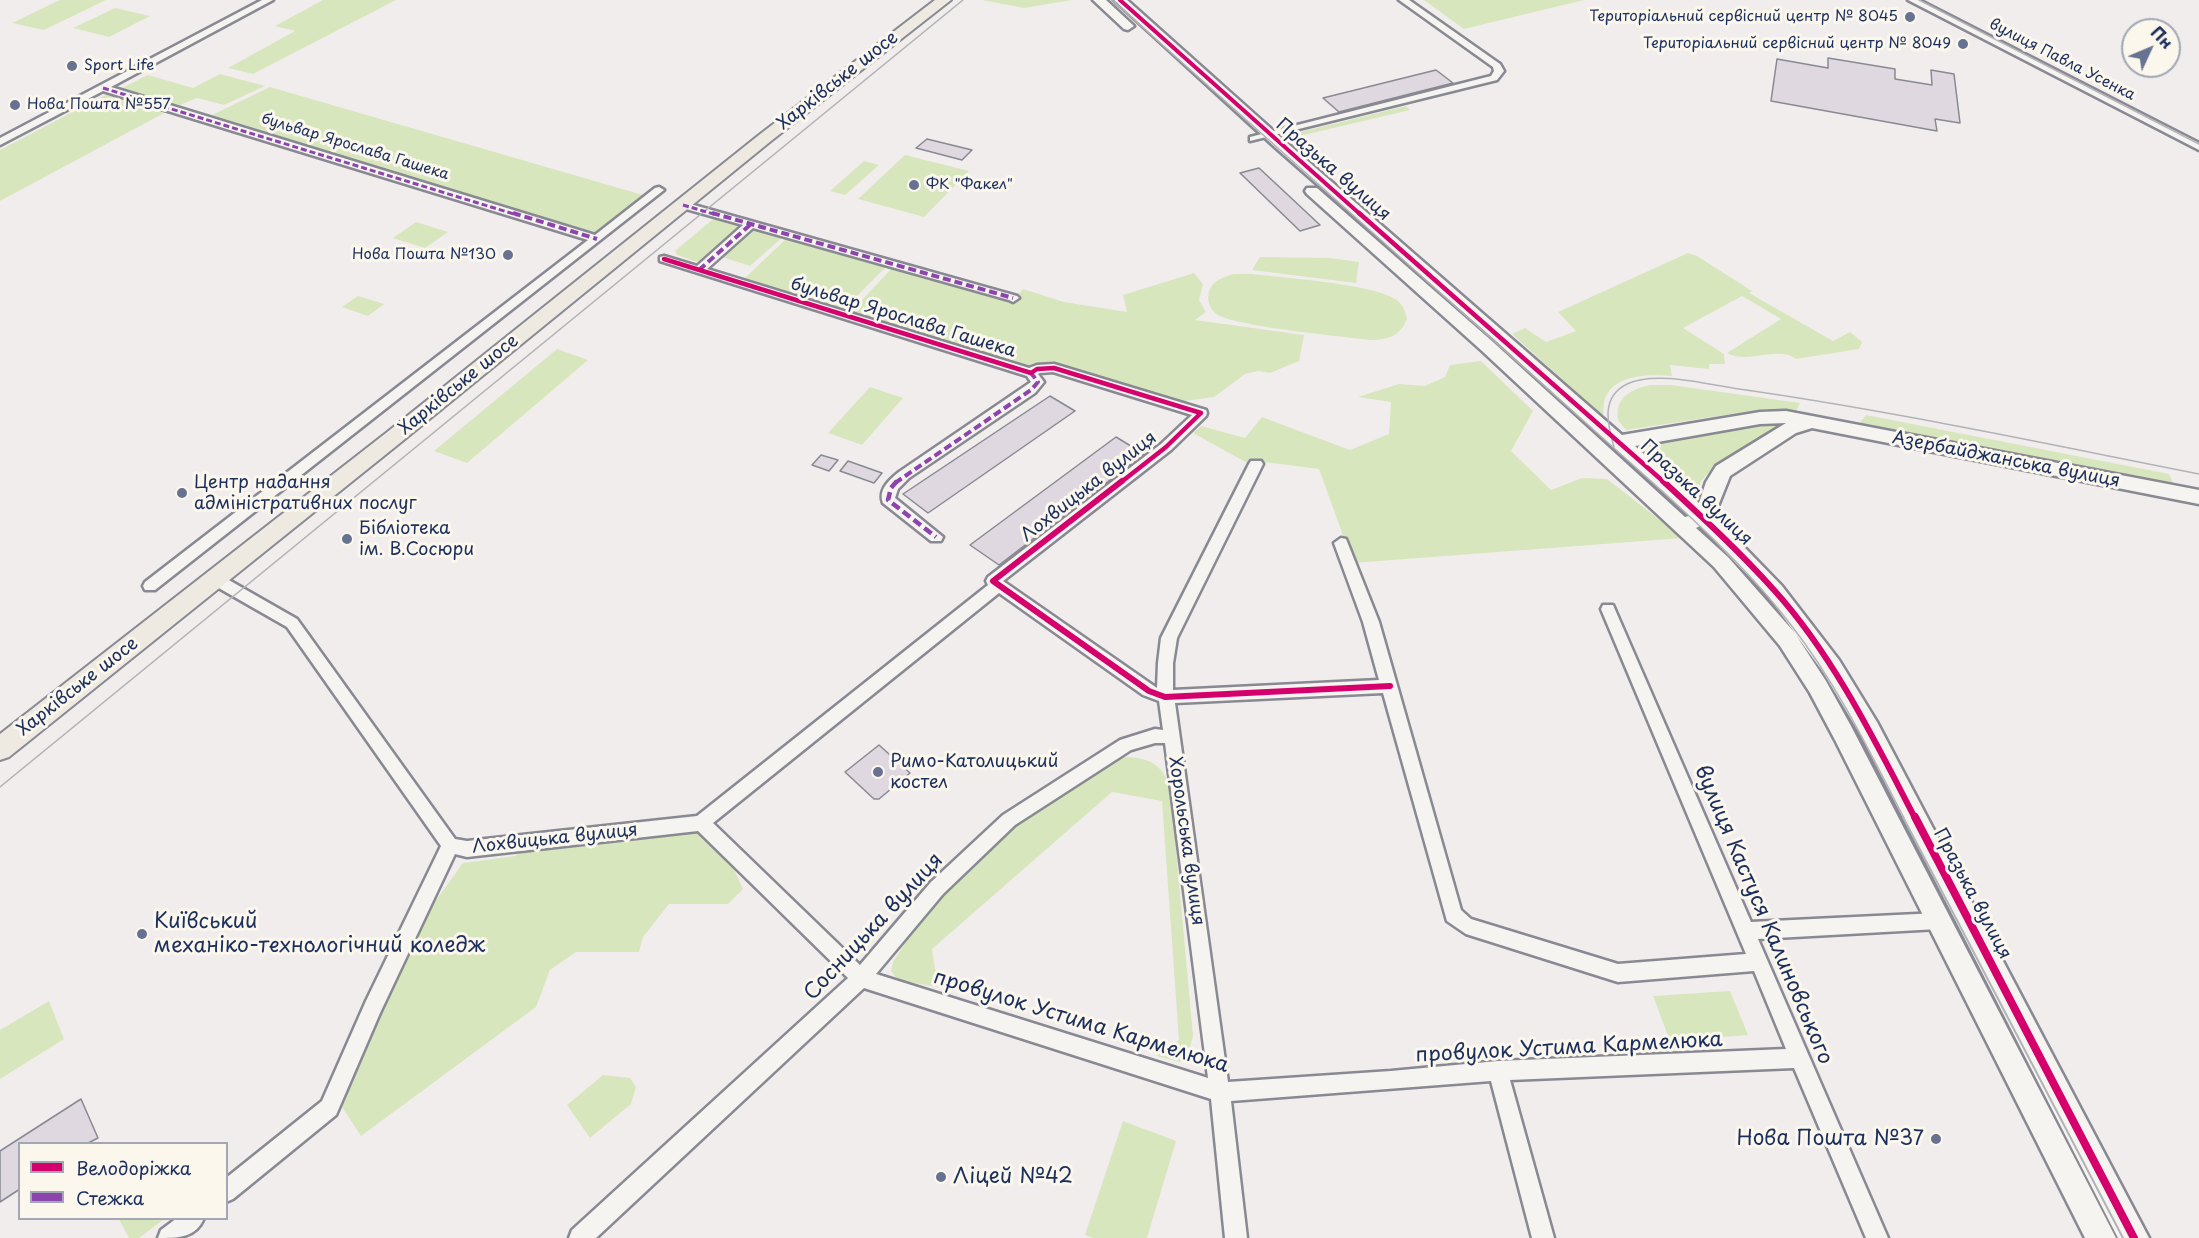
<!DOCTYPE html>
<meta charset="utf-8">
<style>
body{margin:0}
#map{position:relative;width:2199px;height:1238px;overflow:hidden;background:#f2eded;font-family:"Playpen Sans",sans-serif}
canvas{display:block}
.legend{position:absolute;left:18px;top:1142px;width:210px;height:78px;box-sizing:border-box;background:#fbf7ec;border:2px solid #a1a7b3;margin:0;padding:8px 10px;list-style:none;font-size:18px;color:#1b2f5e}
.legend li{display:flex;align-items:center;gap:12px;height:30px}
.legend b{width:30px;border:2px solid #a1a7b3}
.north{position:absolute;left:2121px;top:18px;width:60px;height:60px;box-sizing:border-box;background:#fbf7ec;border:2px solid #a1a7b3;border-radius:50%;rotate:46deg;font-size:16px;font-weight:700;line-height:24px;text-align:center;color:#1b2f5e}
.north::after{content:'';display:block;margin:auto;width:21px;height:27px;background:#667290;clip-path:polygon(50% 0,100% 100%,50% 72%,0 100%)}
</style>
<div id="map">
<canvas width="2199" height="1238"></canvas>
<ul class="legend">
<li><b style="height:8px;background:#d6006c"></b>Велодоріжка</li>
<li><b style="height:8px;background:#8e44ad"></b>Стежка</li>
</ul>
<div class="north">Пн</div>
</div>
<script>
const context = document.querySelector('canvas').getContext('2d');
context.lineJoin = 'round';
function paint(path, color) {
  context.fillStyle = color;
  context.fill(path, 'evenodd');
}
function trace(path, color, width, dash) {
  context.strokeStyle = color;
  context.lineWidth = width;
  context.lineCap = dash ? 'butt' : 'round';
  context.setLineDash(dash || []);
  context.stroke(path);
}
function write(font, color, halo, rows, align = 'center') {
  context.font = font + ' "Playpen Sans",sans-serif';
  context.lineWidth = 6;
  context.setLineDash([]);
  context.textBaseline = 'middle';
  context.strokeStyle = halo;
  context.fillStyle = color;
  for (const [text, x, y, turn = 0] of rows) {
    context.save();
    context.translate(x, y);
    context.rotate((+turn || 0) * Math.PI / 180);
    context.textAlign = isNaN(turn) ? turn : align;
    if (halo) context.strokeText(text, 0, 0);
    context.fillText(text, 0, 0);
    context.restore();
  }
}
const green = new Path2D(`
 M60,0H106L44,30L12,23Z
 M323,0H396L253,74L228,68L295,31L275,26Z
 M982,0H1072L1024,8Z
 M1424,0H1584L1464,29Z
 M115,8L150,16L109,37L73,28Z
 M220,74L265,86L224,105L197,98L180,105L122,88L148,75L193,88Z
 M270,87L643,195L594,234L212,115Z
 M107,94L166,112L0,201V150Z
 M1406,106L1410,110L1287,139L1284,136Z
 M905,155L969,171L924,217L858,199Z
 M864,161L879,165L845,195L830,191Z
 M719,217L740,224L743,229L708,260L700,263L677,255L675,251L712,220Z
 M416,222L448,232L425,248L393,238Z
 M757,229L784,236L750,266L719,256L749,231Z
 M788,237L887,266L844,309L745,278Z
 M1688,253L1697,256L1752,291L1749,293L1833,341L1850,332L1862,342L1859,349L1796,359C1777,345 1748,365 1727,353L1781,319L1742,296L1683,328L1724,354L1725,364H1709V369L1670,365L1672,376C1650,374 1617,374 1606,396C1603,402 1604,410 1603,416L1512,334L1525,328L1546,342L1576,331L1558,312Z
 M1260,257L1330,258L1359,262L1356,283L1252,270Z
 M892,268L1014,300L1023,289L1064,302L1127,312L1123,295L1194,273L1203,284L1199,300L1206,312L1195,320L1304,335L1299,361L1270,373L1258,371L1245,374L1214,397L1177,402L1053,365L1041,364L1024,369L850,313Z
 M1234,274H1253C1282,278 1381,284 1399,302C1404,307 1406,313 1407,319C1400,336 1388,340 1371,340C1346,337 1228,326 1215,313C1208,307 1206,295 1211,287C1215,280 1226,276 1234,274Z
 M358,296L384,304L368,316L342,307Z
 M557,349L588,360L467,463L434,451Z
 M1481,361L1533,411L1511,451L1551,490L1582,478L1607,479L1683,538L1353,563L1319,469L1257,461L1251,465L1193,433L1201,426L1245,438L1262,417L1350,450L1389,434L1391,402L1358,397L1399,384L1425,386L1445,377L1450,365Z
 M1650,385H1671L1800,403L1795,413L1765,409L1626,430L1618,420C1615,397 1630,390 1650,385Z
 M870,387L903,398L862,445L828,433Z
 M1866,415L2169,474L2174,485L1859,424Z
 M1785,422L1717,463L1701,481L1696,500L1636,448V446Z
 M1123,757C1150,757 1165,765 1171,793L1193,1036L1188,1054L1180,1062L1156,1056L1179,1040L1162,801L1112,792L932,949L935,969L948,989L898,980L891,971L893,962C904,945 914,928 926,912C971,854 1056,788 1123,757Z
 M698,833L732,865L743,889L728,904H669L643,937L639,952H576L550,970L536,1007L361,1136L342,1107L348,1093L345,1083L418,925L463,863L515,856L522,851Z
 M1730,991L1748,1035L1670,1041L1653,996Z
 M49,1001L64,1039L0,1079V1030Z
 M603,1075L630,1078L636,1087L631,1104L590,1138L567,1105Z
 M1123,1121L1176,1141L1147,1238H1093L1085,1235Z
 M119,1219H164L139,1238H129Z`);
const building = new Path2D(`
 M1828,58L1895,69V79L1932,85L1931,70L1954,74L1960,123L1935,119L1937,131L1771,101L1777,59L1828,68Z
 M1436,70L1453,83L1339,112L1323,98Z
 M927,139L972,150L962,160L916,148Z
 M1259,168L1288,195L1320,225L1300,231L1240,173Z
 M1050,396L1075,411L928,513L903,494Z
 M1116,437L1144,454L999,565L970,545Z
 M821,455L838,460L829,471L812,465Z
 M848,461L882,473L874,483L840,471Z
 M879,745L910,773L879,799H874L845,772Z
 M81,1099L98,1138L88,1143H20V1189L0,1202V1151Z`);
const street = new Path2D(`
 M262,0H273L111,87L595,235L655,188L659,187L664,190L155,590H145L143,586L145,582L588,240L103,91L0,145V138Z
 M1399,0H1409L1500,64L1504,71L1497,80L1250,141V137L1491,76L1494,71L1493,67Z
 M1908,0H1919L2199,143V150Z
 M683,202L1017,296L1019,298L1013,302L1009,300L753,228L707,269L1029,368L1037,365L1054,364L1206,410L1207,413L1206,416L1171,450L1003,581L1157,688L1158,663L1161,638L1249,464L1251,461H1261L1263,464L1177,638L1173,663V690L1379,680L1363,622L1334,543L1341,538L1346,539L1379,622L1461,910L1471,919L1618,964L1746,954L1601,609L1603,605H1613L1751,922L1938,913L1944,915L1947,921L1944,927L1938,929L1758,939L1888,1238H1866L1794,1068L1510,1080L1554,1238H1532L1491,1081L1231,1101L1247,1238H1225L1211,1099L864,988L596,1238H569L572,1230L848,978L698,831L467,857L455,854L380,1013L336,1115L233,1199L226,1202V1178L322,1101L366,1001L441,846L287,627L210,583L208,579L210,575H220L297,619L455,839L467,841L697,816L988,585L986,581L988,577L1161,444L1192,415L1053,372L1040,373L1038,374L1044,382L1035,393L909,478L898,489L895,498L943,537L941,541H931L883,503C878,490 889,480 899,472L1031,382L1027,376L660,261V257L664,256L697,266L743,225L679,207V203ZM999,593L1143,695L1159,701L1163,730L1155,729L1120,740L1003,815L931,882L860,965L713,823ZM1383,693L1447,921L1466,934L1618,982L1754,971L1786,1049L1498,1061L1391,1071L1228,1082L1175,703ZM1155,743H1165L1208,1078L876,974L943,894L1015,825L1131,750Z
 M177,1218H204C196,1238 178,1238 158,1238L161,1230Z`);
const secondary = new Path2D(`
 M1093,0H1106L1134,26L1128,30L1124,29Z
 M1114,0H1127L1286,142L1622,435L1760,412L1786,411L2199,490V504L1812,428L1796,433L1730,476L1714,516L1782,586L1839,660L1877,722L2149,1238H2118L1861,736L1823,672L1796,635L1826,681L1851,726L2116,1238H2085L1835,740L1810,693L1780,646L1714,567L1481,350L1307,194L1305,191L1307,188H1317L1493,342L1685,517L1689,516L1496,341L1276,148ZM1786,423L1716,466L1706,482L1699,503L1635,446L1760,424ZM1700,526L1768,596L1795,633L1728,557L1696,528Z`);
const primary = new Path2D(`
 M935,0H951L771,141L400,443L9,757L0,760V734L386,433L759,135Z`);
const tramFar1 = new Path2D(`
 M1112,0L1661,490C1707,532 1753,575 1791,625C1837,684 1870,752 1904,818
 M1919,0L2199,144
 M1614,447C1607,423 1601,397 1627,384C1656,370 1709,385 1739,389C1894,411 2046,444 2199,474
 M0,787L963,0`);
const tram = new Path2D(`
 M1903,817L2123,1238`);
const quietFar2 = new Path2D(`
 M103,88L517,215
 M683,205L717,215`);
const quietFar1 = new Path2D(`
 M513,213L597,239
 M712,213L1013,298
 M699,270L751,224
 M895,483L1031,390L1038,382L1031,373`);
const quiet = new Path2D(`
 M897,481L891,488L888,500L936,537`);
const cyclewayFar3 = new Path2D(`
 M1120,0L1361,215`);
const cyclewayFar2 = new Path2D(`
 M1359,213L1665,483
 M664,259L1031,373L1037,369L1054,368L1201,413L1166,447L1120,483`);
const cyclewayFar1 = new Path2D(`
 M1122,481L993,581L1149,691L1165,697L1390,686
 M1663,481C1701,516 1739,551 1774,590C1833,655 1875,741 1915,818`);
const cycleway = new Path2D(`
 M1915,817L2134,1238`);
const markers = [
 [1910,17,6,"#667290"],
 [1963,44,6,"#667290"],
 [72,66,6,"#667290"],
 [15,105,6,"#667290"],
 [914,185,6,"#667290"],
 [508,255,6,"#667290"],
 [182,493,6,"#667290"],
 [347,539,6,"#667290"],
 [878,772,6,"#667290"],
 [142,934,6,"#667290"],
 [1936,1139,6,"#667290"],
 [941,1177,6,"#667290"]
];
const farPoinames = [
 ["Територіальний сервісний центр № 8045",1898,17],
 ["Територіальний сервісний центр № 8049",1951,44],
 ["Sport Life",84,66,"left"],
 ["Нова Пошта №557",27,105,"left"],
 ["ФК \"Факел\"",926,185,"left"],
 ["Нова Пошта №130",496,255]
];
const farStreetnames = [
 ["вулиця Павла Усенка",2062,60,27],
 ["бульвар Ярослава Гашека",355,147,17]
];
const streetNames = [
 ["Харківське шосе",838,81,-38],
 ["Празька вулиця",1333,170,41],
 ["бульвар Ярослава Гашека",903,318,17],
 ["Харківське шосе",459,385,-39],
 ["Азербайджанська вулиця",2006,460,11],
 ["Лохвицька вулиця",1089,487,-38],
 ["Празька вулиця",1696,493,43],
 ["Харківське шосе",78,687,-38],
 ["Лохвицька вулиця",555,839,-6],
 ["Хорольська вулиця",1186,841,82],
 ["Празька вулиця",1972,894,62]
];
const poiNames = [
 ["Центр надання",194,483],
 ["адміністративних послуг",194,504],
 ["Бібліотека",359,529],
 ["ім. В.Сосюри",359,550],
 ["Римо-Католицький",890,762],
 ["костел",890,783]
];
const nearStreetnames = [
 ["вулиця Кастуся Калиновського",1763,915,67],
 ["Сосницька вулиця",874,927,-47],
 ["провулок Устима Кармелюка",1081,1022,17],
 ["провулок Устима Кармелюка",1569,1048,-3]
];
const nearPoinames = [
 ["Київський",154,922],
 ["механіко-технологічний коледж",154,946],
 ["Нова Пошта №37",1924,1139,"right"],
 ["Ліцей №42",953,1177]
];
paint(green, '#d8e6be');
paint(building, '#e0d8e1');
trace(building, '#888992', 1.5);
trace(street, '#888992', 5);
trace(secondary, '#888992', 5);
trace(primary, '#888992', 4);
paint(street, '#f5f4f0');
paint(secondary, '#f5f4f0');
paint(primary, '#eee9e1');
trace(tramFar1, '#b2b3b7', 1.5);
trace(tram, '#b2b3b7', 2);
trace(quietFar2, '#8e44ad', 3, [6, 3]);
trace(quietFar1, '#8e44ad', 4, [8, 4]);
trace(quiet, '#8e44ad', 4.5, [9, 4.5]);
trace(cyclewayFar3, '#d6006c', 4);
trace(cyclewayFar2, '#d6006c', 4.5);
trace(cyclewayFar1, '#d6006c', 6);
trace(cycleway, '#d6006c', 8);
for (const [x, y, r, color] of markers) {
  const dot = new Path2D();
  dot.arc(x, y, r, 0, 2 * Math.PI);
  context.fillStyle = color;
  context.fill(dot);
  trace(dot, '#fbf7ec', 2);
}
write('15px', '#1b2f5e', '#fbf7ec', farPoinames, 'right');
write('15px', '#1b2f5e', '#fbf7ec', farStreetnames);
write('18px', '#1b2f5e', '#fbf7ec', streetNames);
write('18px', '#1b2f5e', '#fbf7ec', poiNames, 'left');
write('21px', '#1b2f5e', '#fbf7ec', nearStreetnames);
write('21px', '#1b2f5e', '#fbf7ec', nearPoinames, 'left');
</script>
